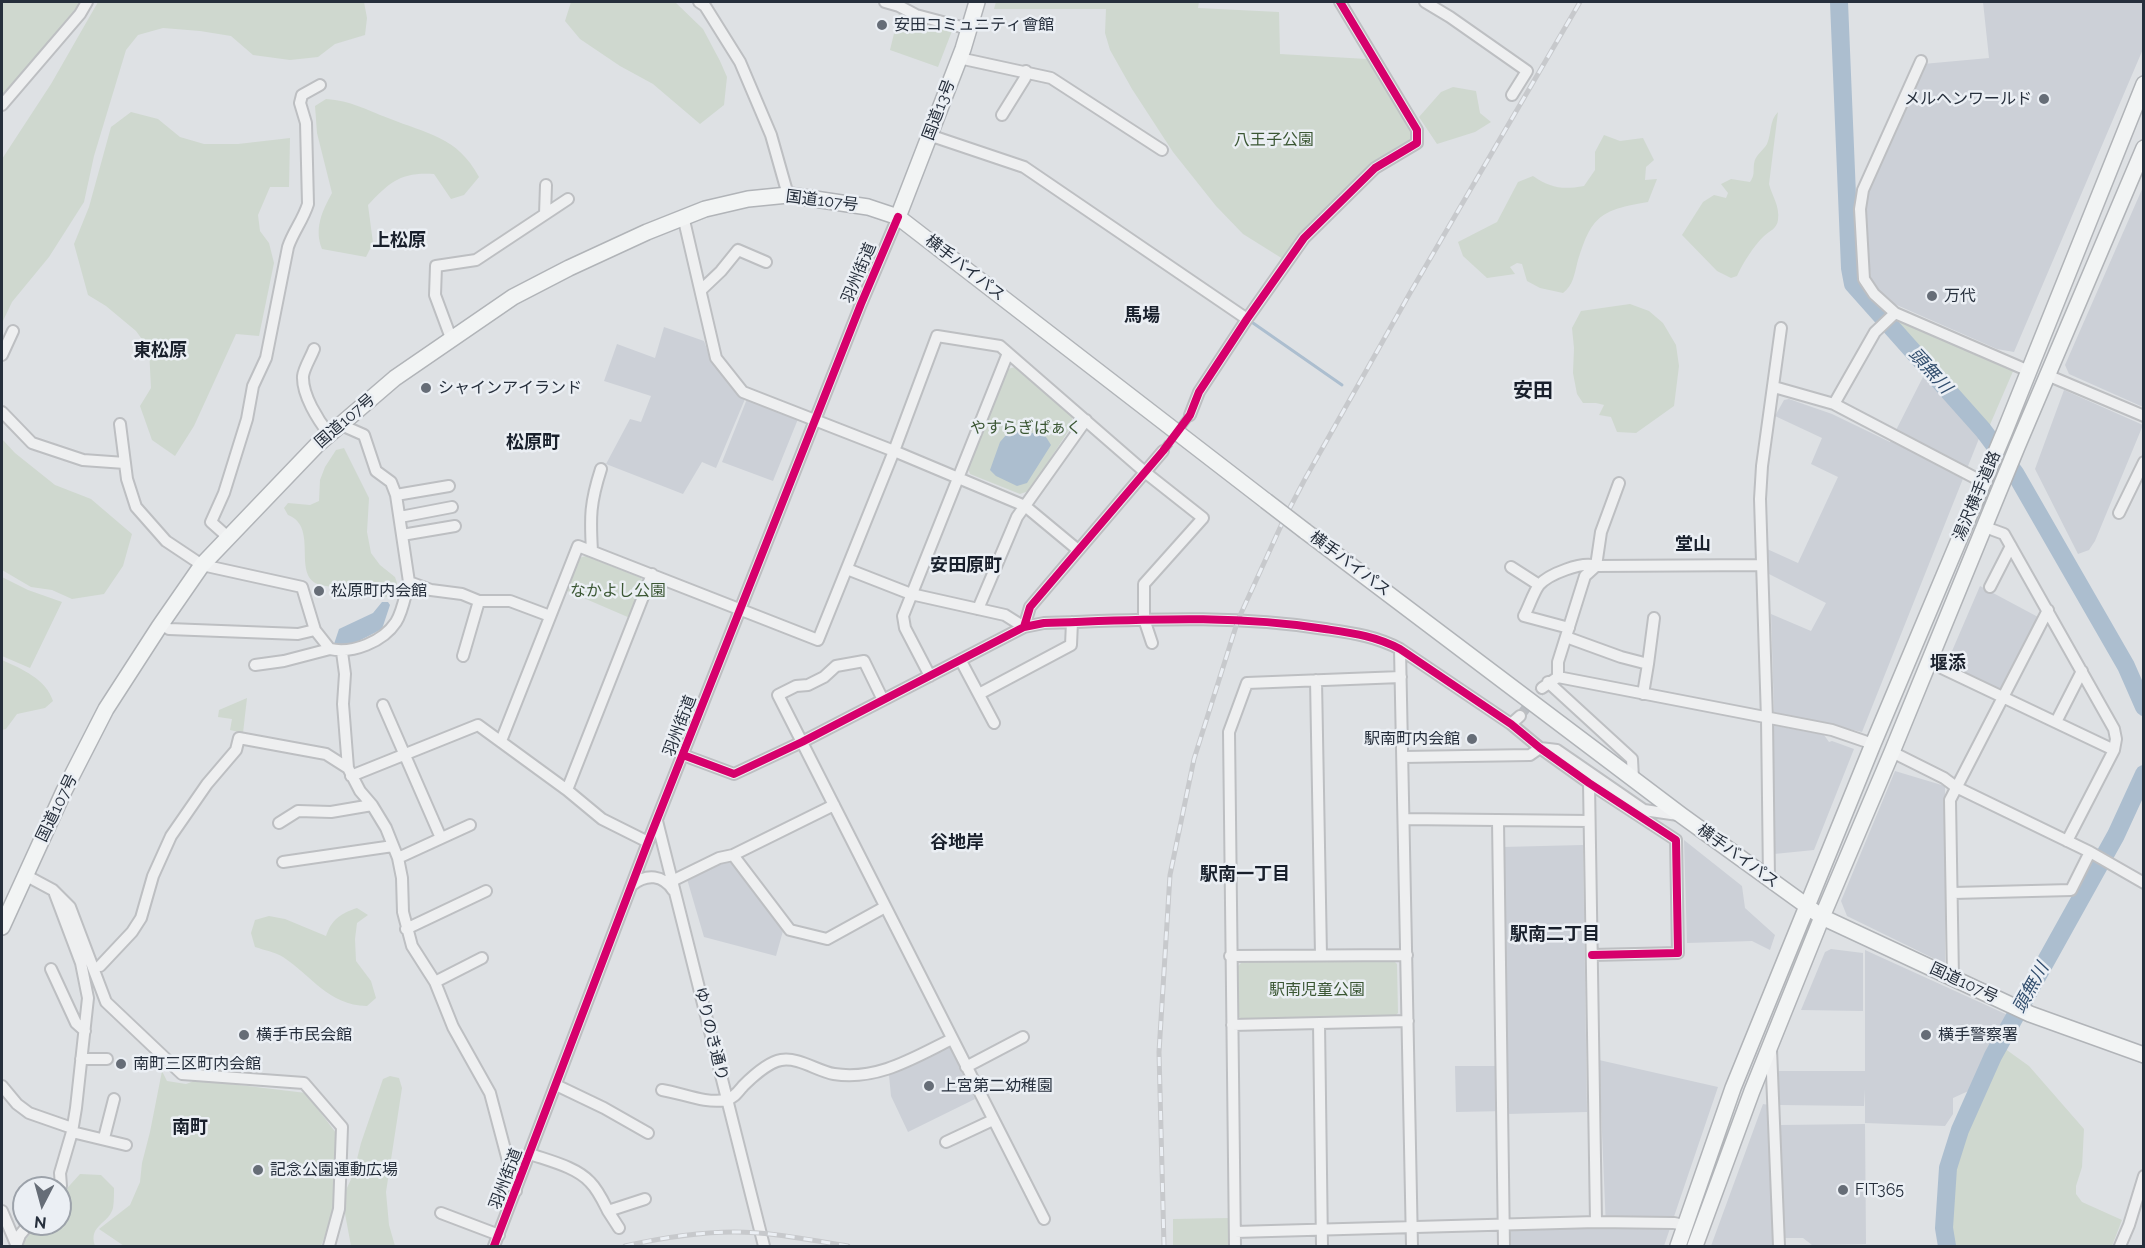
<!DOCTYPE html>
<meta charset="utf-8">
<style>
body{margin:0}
#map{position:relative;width:2145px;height:1248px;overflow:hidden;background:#dee1e4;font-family:Raleway,sans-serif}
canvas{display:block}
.frame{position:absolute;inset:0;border:3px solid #262f3c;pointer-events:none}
.north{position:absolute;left:12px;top:1176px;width:60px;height:60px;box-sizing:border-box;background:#ebeff4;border:2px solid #9ca2aa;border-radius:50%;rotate:186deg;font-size:16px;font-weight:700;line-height:24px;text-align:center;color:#262f3c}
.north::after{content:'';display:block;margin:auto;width:21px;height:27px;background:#666d77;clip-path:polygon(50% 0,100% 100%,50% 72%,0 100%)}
</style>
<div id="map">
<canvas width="2145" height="1248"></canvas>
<div class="frame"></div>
<div class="north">N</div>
</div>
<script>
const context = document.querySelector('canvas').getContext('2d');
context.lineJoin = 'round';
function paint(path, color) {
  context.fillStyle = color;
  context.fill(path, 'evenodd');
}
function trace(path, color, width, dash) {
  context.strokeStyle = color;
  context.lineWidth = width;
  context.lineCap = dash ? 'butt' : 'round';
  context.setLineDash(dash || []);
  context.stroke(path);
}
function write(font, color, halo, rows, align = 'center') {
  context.font = font + ' Raleway,"Noto Sans JP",sans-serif';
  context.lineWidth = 5;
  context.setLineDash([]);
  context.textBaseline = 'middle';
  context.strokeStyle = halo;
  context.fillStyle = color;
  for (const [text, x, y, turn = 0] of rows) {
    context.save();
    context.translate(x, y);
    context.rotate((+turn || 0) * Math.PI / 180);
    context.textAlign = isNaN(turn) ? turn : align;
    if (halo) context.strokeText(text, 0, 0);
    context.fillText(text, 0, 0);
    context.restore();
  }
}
const built = new Path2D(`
 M1983,2H2143V49L2014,352L1997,349L1883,299L1872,283L1866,246L1864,200L1923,64L1989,58Z
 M2143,187V407L2069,374L2065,365Z
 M664,327L704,341L712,363L729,384L745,399L716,468L702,462L683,494L606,464L630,419L641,422L651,396L604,381L617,344L655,358Z
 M1925,373L1980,436L1862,732L1774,712L1771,614L1811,631L1826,603L1769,574L1767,549L1798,563L1838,477L1811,464L1822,438L1775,416L1784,400L1789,399L1832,414L1890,442Z
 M2064,390L2143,425L2095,541L2089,550L2078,554L2035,469Z
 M747,399L798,419L773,481L722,462Z
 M1980,586L2038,617L2000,692L1946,665Z
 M1771,725L1824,735L1829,742L1832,741L1854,749L1814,850L1774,854Z
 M1895,771L1945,786V964L1847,916L1841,901Z
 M1684,840L1742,886L1745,908L1775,935L1770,950L1752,941L1687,943Z
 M1583,845L1587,1112L1507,1114L1506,1111L1456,1112L1455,1066H1505L1502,847Z
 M732,862L783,931L776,956L704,937L687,879L713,865Z
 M1831,949L1863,953V1011L1801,1010L1825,952Z
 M1865,950L2010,1016L1975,1088L1953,1098V1114L1945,1126L1865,1123V1089L1864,1106L1779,1105V1071H1865Z
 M949,1046L975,1099L908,1132L891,1096L889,1075Z
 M1599,1060L1718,1087L1664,1246H1509V1230L1606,1228Z
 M1763,1104L1769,1105L1773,1246H1711Z
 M1865,1124L1866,1244L1812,1245L1803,1238H1782L1780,1125Z`);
const green = new Path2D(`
 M2,2H80L73,14L2,96Z
 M98,2H364L367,18L365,35L335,44L318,57L290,60L253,55L231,36L200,31L163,28L138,35L126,50L94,156L84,202L49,257L12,302L2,323V159L51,84Z
 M571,2H675L703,29L720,61L727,77L724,105L700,124L653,84L620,66L580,39L565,21Z
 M996,2H1199L1198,8L1279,12L1280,54L1367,59L1412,128V142L1376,164L1315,219L1283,259L1243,234L1216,206L1173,152L1132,89L1110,50L1105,33L1106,9H994Z
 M899,13L913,22L952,31L938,67L890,50Z
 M1453,87L1476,91L1480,113L1491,122L1475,132L1437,144L1419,117L1441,92Z
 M326,99C352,101 364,109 388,118C427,134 457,136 479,177L464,195L451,199L434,174C400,172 390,182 368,205L373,243L366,257L322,249C314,229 322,211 332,193L317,133L315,106Z
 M131,112L158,119L180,137L204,144H238L290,138L289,187H270L258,215L260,231L269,243L274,263L259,336L236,334L194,426L175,456L152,440L140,406L151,388L149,349L136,331L106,306L88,295L74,244L89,207L111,127Z
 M1778,112L1769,184C1772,196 1780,206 1778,220C1777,229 1769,231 1763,237C1753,247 1743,263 1737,276L1731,278L1717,271L1682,235L1703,202L1714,195L1726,198L1728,193L1721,184L1731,179L1750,182C1755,175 1753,172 1754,164C1755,155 1763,151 1767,144C1772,132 1769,121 1778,112Z
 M1604,135L1620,141L1643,138L1654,160L1646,167L1645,180L1657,179L1648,202C1600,210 1591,216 1577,264C1574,276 1573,285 1563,293L1540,288L1527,281L1522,264L1517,263L1510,267L1515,274L1487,278L1463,256L1458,242L1497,222L1518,182L1533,176C1551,188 1562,190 1584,186L1595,170V152Z
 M1630,304L1649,311L1663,323L1676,345L1679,366L1674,406L1636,433L1617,432L1611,417L1599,415L1604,405L1596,403H1583L1577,394L1573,373L1574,348L1572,328L1581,311Z
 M1898,319L2014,369L1989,427L1895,323Z
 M1015,367L1072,417L1073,424L1029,491L1020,494L970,474L968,468L1008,369Z
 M2,439L15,453L55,485L91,499L132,534L123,566L104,594L72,599L52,590L31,587L2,570Z
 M344,448L369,498L367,532L371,553L380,565L395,577L397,583L392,596L386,597L368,583C354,584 336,589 321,585C290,578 320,527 288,515L284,508L288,503L310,505L319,501L320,480L325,467L336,450Z
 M586,556L641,578L644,585L630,618L565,590L578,558Z
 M2,577L28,590L62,602L30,668L2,656Z
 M2,660C22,669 46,679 53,701L45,708L17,714L6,729L2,730Z
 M247,698L243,733L230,730L232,719L218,717L219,710Z
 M357,908L368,915L357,923L355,939L356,961L371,981L376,998L367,1006C328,1005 312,976 283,957C275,952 264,950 255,947L251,933L255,920L269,916L285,919L326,936C332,919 340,914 357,908Z
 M1392,959L1397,964L1398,1013L1393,1018L1244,1021L1238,1016L1237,967L1242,962Z
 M2004,1048L2029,1066L2084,1129L2082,1167L2076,1186V1194L2082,1202L2122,1220L2112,1246H1952L1950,1235L1951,1209L1958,1150L1968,1120L1998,1055Z
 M162,1071L167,1081L186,1084L197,1080L306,1093L336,1133L333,1214L321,1246H124L99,1229L130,1205L140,1182L142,1163L150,1132Z
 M390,1076L399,1078L402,1088L386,1192L389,1225L395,1246H351L343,1203L346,1190L353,1175L361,1143L383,1079Z
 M80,1174L101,1175L114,1188C114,1194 114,1202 113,1208C109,1224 88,1225 95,1246H23L25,1240L38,1224H60V1196Z
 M1229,1218V1246H1173V1219Z`);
const water = new Path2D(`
 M1013,427L1046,437L1051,445L1027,483L1017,486L996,476L990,470L1000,442Z
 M382,602H388L390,605L382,629L349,646L334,644L339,629L373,613Z`);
const stream = new Path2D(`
 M1253,323L1342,385`);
const river = new Path2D(`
 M1839,2L1850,268L1853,284L1983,430L2015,473L2126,666L2144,707
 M1947,1246L1944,1228L1948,1168L1960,1130L1993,1056L2116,835L2144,774`);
const minorTunnel = new Path2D(`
 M1163,451L1190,415
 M1520,716L1542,688`);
const minor = new Path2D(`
 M699,2L705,6L740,62L771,135L788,195
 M885,2L899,6L916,15L969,29
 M1425,2L1450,17L1527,71L1512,95
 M959,58L1051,78L1162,150
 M2,105L80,14L87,2
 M1002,115L1025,78L1026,71
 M929,135L1024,167L1247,319
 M545,214L546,185
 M683,216L716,358L743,392L894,451L1025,506L1078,550
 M701,290L721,271L738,250L766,262
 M1895,313L1874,294L1864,279L1860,209L1863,190L1921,61
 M451,338L435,295L436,266L476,260L568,199
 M314,349C311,357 304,368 303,376C302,395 318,420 329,434
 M2,355L13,331
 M2047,375L2144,416
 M1774,387L1834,404L1983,482
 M1834,404L1875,332L1895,313L2029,371
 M2,412L32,443L83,460L125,463
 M1190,415L1199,392L1247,319L1304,238L1375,168L1417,143V130L1340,2
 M120,424L127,479L136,507L166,541L202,565L302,587L315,630L330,649C352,654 383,642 396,622C403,611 405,595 409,582L431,590L462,594L479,601H510L550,616
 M339,424L364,435L376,471L391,482L396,495L409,582
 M396,495L449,486
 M2119,513L2144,462
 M400,517L452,507
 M1985,527L2004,534L2114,729L2116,739L2114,750L2067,841
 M402,535L455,526
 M229,538L211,522L224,493L247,419L253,386L266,358L288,247C293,232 303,220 308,204L306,123L300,103L302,95L320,85
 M592,551C590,517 590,503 601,469
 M1511,567L1539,585
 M847,569L911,594L1005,615L1024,627
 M1990,587L2011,546
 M978,609L1017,517L1086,420
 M161,624L169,629L298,634L315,630
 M1024,627L1030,607L1163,451
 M1569,628L1524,616C1529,607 1533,593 1539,585C1549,574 1582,561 1596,566L1601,532L1619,483
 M1566,637L1621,657L1648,664L1643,694
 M1400,649L1412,1246
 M342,652L345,674L343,704L348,768L360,791L372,805L386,828L398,858L402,878L403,912L412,946L435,982L453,1027L490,1093L516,1191
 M463,656L479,601
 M961,661L994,723
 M1929,662L2114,750
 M1648,664L1654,618
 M255,665L284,661L330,649
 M930,676L905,628L903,616L1008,353
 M1558,677V662L1585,576L1596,566L1762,565
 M1316,680L1321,955
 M1548,682L1632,759L1633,778
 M1542,688L1558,677L1832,730L1873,744
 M979,694L1071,645L1072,622
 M883,700L864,661L836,666L824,677L808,685L796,686L778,695L1044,1219
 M383,705L441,838
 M2056,722L2082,671
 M1511,724L1520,716
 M501,741L578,546L818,640L894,451L937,336L1000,346L1146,473L1203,518L1144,584V619L1152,643
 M1892,752L1944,778L1956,787L2090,852L2144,883
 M683,755L734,774L802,742L1024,627L1044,623C1140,620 1230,614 1325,629C1352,633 1376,636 1400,649L1511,724L1540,748L1589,783L1676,840L1678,953L1592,955
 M1403,757L1530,755L1540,748L1557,750L1644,810L1678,815
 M351,776L478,725L567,790L602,819L648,842
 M1589,783L1596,1222
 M567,790L652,574
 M1404,819L1589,821
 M657,821L764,1246
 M1498,821L1504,1246
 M279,823L298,811L331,812L372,805
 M733,855L790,930L827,939L885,907
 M398,858L470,825
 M283,862L393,846
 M25,875L53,890L70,907L106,1002L182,1074L304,1083L342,1127L339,1209L329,1246
 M1769,879L1767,719L1760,499L1762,466L1781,328
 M672,881L719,858L733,855L834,805
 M632,885C647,873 663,875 673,890
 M1953,893L2071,890L2090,852
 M55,894L81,963L88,998L76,1108L72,1132L60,1173L61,1186L59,1188
 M406,929L486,891
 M1230,956L1407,955
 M100,966L132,932L141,918L153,876L171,836L207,784L236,750L239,738L326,754L348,768
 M51,969L76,1023L85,1031
 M1953,978L1950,800L2048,610
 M435,982L482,958
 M1319,1023L1322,1246
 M1232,1025L1408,1021
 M1771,1049L1779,1246
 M81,1059H107
 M966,1067L1023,1037
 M556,1085L604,1108L648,1133
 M2,1086L17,1104L29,1113L72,1128
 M662,1090C682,1093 705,1104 726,1100C734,1098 738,1092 743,1086C752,1077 769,1062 781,1060C799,1057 817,1071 834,1074C878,1081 915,1057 952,1039
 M72,1132L126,1145
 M104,1138L114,1099
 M946,1142L993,1120
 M530,1154C550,1161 576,1167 590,1182C598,1190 603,1201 608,1211L645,1199
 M2,1211L16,1244
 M608,1211L619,1228
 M441,1213L499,1235
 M1235,1232L1596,1222L1674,1223L1684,1225
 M16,1246L20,1235L29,1224
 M494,1246L648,842L861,304L898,217
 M1235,1246L1229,732L1247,683L1401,677
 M2120,1246L2129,1225L2144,1176`);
const highway = new Path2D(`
 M898,217L963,49L977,2
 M1305,531L1681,815L1822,917L2030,1014L2144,1055
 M2,927L64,791L106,709L159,627L202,565L317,445L395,378L513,297L569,268L647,232L705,209L748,199L788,195L868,207L898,217L1266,501
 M1678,1246L1733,1088L1873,744L2004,433L2144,84
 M1695,1246L1752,1091L1822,917L1892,752L2017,447L2144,148`);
const rail = new Path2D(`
 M625,1246C661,1238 697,1232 734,1232C772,1232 810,1240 848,1246
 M1164,1246L1159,1052L1170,875L1194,759L1238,620L1285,517L1305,479L1410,293L1580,2`);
const highwayBridge = new Path2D(`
 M1266,501L1305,531`);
const cycleway = new Path2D(`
 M1024,627L1030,607L1163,451L1190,415L1199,392L1247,319L1304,238L1375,168L1417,143V130L1340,2
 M683,755L734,774L802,742L1024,627L1044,623C1140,620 1230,614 1325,629C1352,633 1376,636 1400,649L1511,724L1540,748L1589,783L1676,840L1678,953L1592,955
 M494,1246L648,842L861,304L898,217`);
const markers = [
 [882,25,6,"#666d77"],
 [2044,99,6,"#666d77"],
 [1932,296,6,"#666d77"],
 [426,388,6,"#666d77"],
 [319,591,6,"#666d77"],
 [1472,739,6,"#666d77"],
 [244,1035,6,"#666d77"],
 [1926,1035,6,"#666d77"],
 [121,1064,6,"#666d77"],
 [929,1086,6,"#666d77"],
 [258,1170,6,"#666d77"],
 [1843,1190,6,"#666d77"]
];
const poiNames = [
 ["安田コミュニティ會館",894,25],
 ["メルヘンワールド",2032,99,"right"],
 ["万代",1944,296],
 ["シャインアイランド",438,388],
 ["松原町内会館",331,591],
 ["駅南町内会館",1460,739,"right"],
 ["横手市民会館",256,1035],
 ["横手警察署",1938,1035],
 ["南町三区町内会館",133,1064],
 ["上宮第二幼稚園",941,1086],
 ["記念公園運動広場",270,1170],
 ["FIT365",1855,1190]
];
const streetNames = [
 ["国道13号",939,110,-69],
 ["国道107号",822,201,7],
 ["横手バイパス",965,268,38],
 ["羽州街道",859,273,-67],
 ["国道107号",345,421,-41],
 ["湯沢横手道路",1977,496,-67],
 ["横手バイパス",1350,564,37],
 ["羽州街道",680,726,-69],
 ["国道107号",57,808,-64],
 ["横手バイパス",1738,856,36],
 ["国道107号",1964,983,25],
 ["ゆりのき通り",711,1034,76],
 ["羽州街道",506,1179,-69]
];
const parkNames = [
 ["八王子公園",1274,140],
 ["やすらぎぱぁく",1026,428],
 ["なかよし公園",618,591],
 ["駅南児童公園",1317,990]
];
const neighbourhoodNames = [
 ["上松原",399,241],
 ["馬場",1142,316],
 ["東松原",160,351],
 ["松原町",533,443],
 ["堂山",1693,545],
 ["安田原町",966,566],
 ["堰添",1948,664],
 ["谷地岸",957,843],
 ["駅南一丁目",1245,875],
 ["駅南二丁目",1555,935],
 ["南町",190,1128]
];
const waterNames = [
 ["頭無川",1930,371,48],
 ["頭無川",2031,988,-61]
];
const quarterNames = [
 ["安田",1533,391]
];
paint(built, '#ccd0d7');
paint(green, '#cfd8cf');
paint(water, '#acbecf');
trace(stream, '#acbecf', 3);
trace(river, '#acbecf', 18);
trace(minorTunnel, '#b9bdc2', 10, [10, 5]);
trace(minor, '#bdbfc2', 14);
trace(highway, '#b1b4b8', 18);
trace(minor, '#eeeff0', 10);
trace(highway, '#f2f4f4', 15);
trace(rail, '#c7c9cc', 5);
trace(rail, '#ebeff4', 3, [9]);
trace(highwayBridge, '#b1b4b8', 18, []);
trace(highwayBridge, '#f2f4f4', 15);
trace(cycleway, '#d6006c', 8);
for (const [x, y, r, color] of markers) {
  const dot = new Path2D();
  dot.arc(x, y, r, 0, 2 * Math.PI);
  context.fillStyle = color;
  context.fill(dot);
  trace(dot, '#ebeff4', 2);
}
write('16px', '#262f3c', '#ebeff4', poiNames, 'left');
write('16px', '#262f3c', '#ebeff4', streetNames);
write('16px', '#3b5734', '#ebeff4', parkNames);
write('bold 18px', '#19202c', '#ebeff4', neighbourhoodNames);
write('italic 18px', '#324e6e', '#ebeff4', waterNames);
write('bold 20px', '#19202c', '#ebeff4', quarterNames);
</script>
